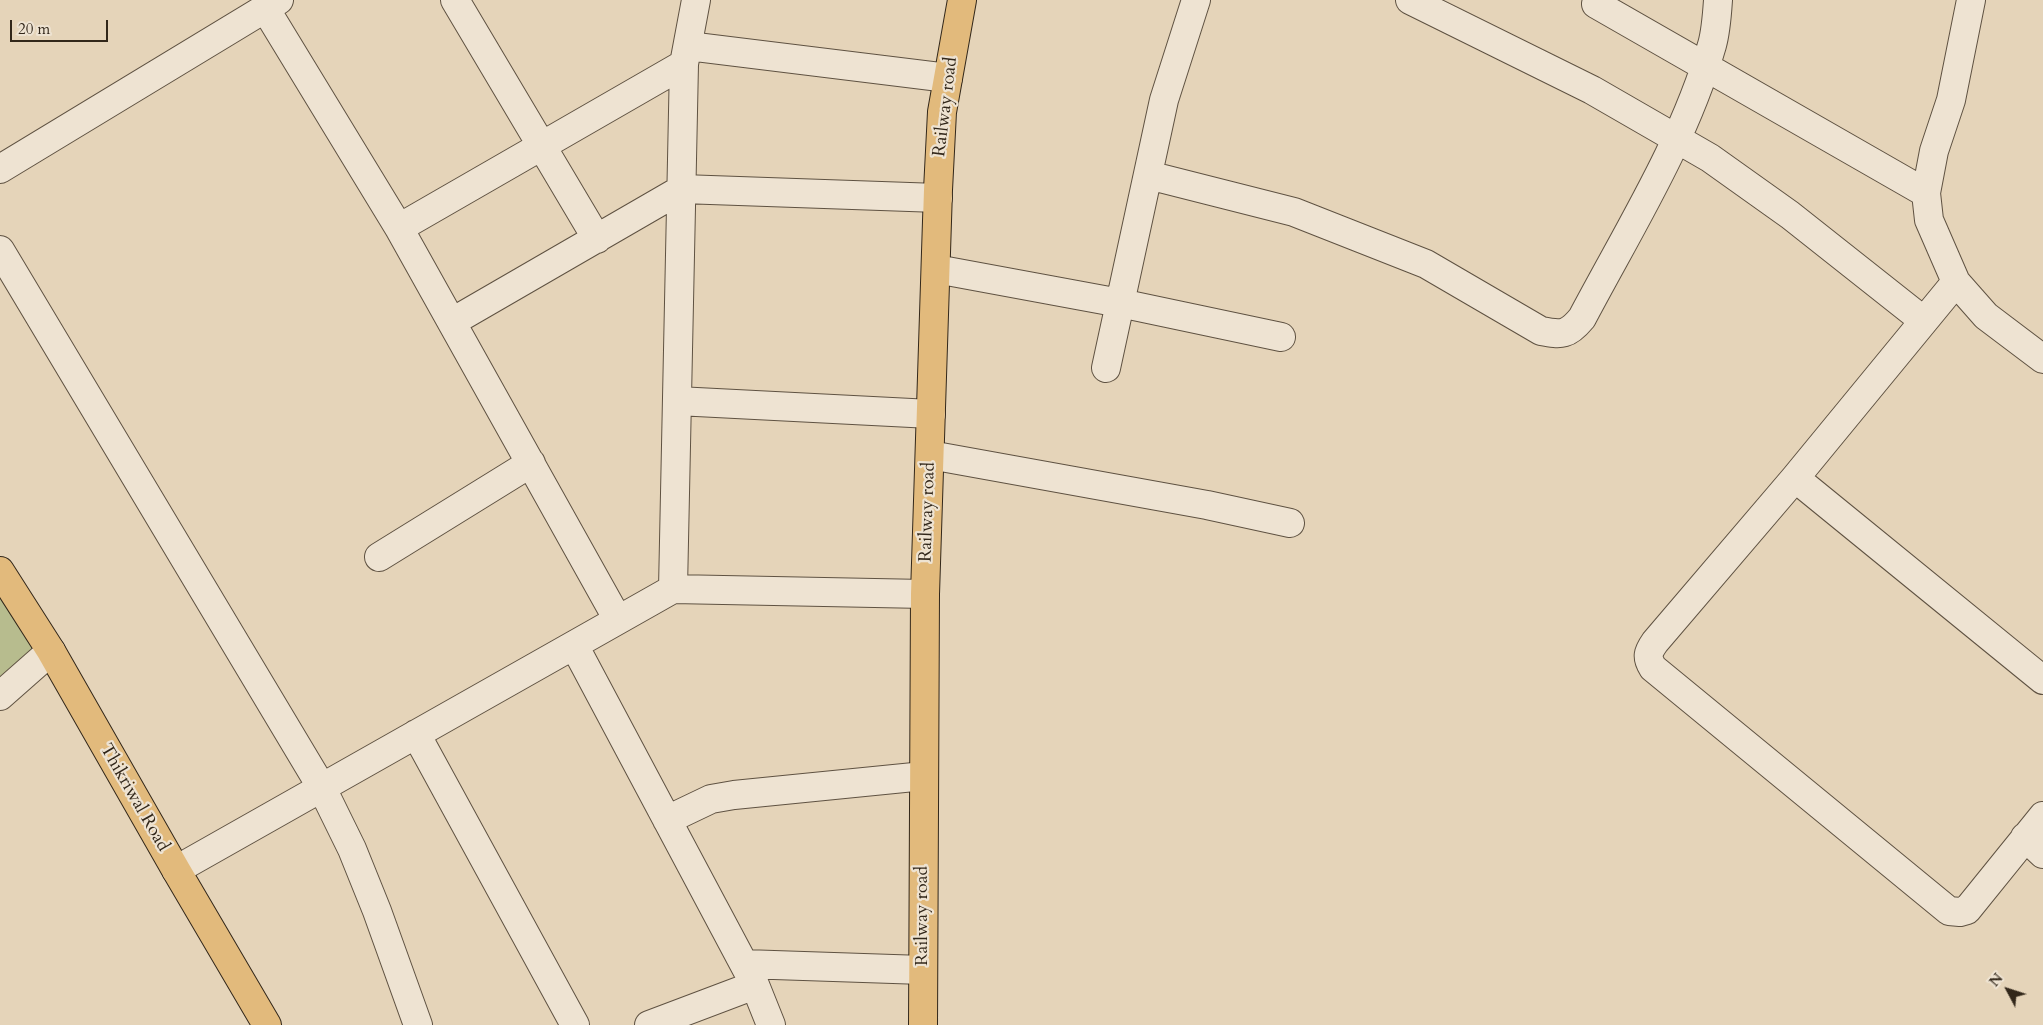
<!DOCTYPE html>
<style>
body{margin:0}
#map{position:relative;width:2043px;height:1025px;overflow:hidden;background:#e5d4b9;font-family:Cardo,serif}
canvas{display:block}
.north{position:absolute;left:1983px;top:965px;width:50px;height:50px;-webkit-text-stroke:4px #eee3d2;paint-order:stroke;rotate:310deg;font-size:14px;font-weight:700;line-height:20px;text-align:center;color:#32271a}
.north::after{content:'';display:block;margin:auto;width:18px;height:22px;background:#32271a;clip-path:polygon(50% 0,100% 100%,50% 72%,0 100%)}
.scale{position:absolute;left:10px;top:20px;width:98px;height:22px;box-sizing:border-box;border:2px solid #32271a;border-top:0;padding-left:6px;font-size:15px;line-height:18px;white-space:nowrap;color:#32271a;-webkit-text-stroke:4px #eee3d2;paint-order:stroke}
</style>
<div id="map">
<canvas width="2043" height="1025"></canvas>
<div class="north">N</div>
<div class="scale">20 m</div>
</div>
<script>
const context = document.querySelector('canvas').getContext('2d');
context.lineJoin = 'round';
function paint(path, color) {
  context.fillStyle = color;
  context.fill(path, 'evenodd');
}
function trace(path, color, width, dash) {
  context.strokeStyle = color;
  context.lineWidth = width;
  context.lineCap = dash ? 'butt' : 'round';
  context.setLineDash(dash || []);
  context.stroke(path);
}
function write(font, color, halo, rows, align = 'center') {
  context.font = font + ' Cardo,serif';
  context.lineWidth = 4.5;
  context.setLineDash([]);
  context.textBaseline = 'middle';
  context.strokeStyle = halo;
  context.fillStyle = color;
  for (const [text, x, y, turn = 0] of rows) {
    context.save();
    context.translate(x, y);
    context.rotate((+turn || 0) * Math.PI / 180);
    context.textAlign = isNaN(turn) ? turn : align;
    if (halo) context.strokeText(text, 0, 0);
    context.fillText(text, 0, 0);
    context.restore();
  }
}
const green = new Path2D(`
 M0,571L51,651L0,696Z`);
const minor = new Path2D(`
 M455,0L597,239
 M1410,0L1592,90L1710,158L1790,215L1924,321
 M1971,0L1951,100L1934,151L1926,193L1929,220L1956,282L1986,316L2043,359
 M1596,4L1926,193
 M265,8L399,228L618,620
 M688,46L948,78
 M0,169L279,0
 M1148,175L1294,212L1426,264L1541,331C1562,335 1568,335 1582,318C1629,229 1684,142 1712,45C1716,31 1717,15 1718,0
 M399,228L684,64
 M0,250L322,788L352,849L377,911L418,1025
 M936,269L1120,303L1281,337
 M1956,282L1795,478L1655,642C1648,652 1646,657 1653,668L1949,911L1960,912L1967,910L2043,816
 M452,322L682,189L938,198
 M1106,368L1164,100L1196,0
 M677,401L931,414
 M930,455L1207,505L1290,523
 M1795,478L2043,680
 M379,557L531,463
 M673,589L684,64L696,0
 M574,645L755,985L771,1025
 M0,696L51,651
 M416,734L575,1025
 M667,820L711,799L734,795L924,776
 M2025,837L2043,854
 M176,870L673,589L925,594
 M744,964L923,970
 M649,1025L755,985`);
const major = new Path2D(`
 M0,571L51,651L176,870L267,1025
 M923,1025L925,594L938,190L942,112L962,0`);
const streetNames = [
 ["Railway road",946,107,-83],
 ["Railway road",928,512,-88],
 ["Thikriwal Road",134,798,60],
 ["Railway road",923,916,-90]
];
paint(green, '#b7bc8e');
trace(minor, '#5f5242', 30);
trace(major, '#32271a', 30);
trace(minor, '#eee3d2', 28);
trace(major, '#e2ba7c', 28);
write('18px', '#32271a', '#eee3d2', streetNames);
</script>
